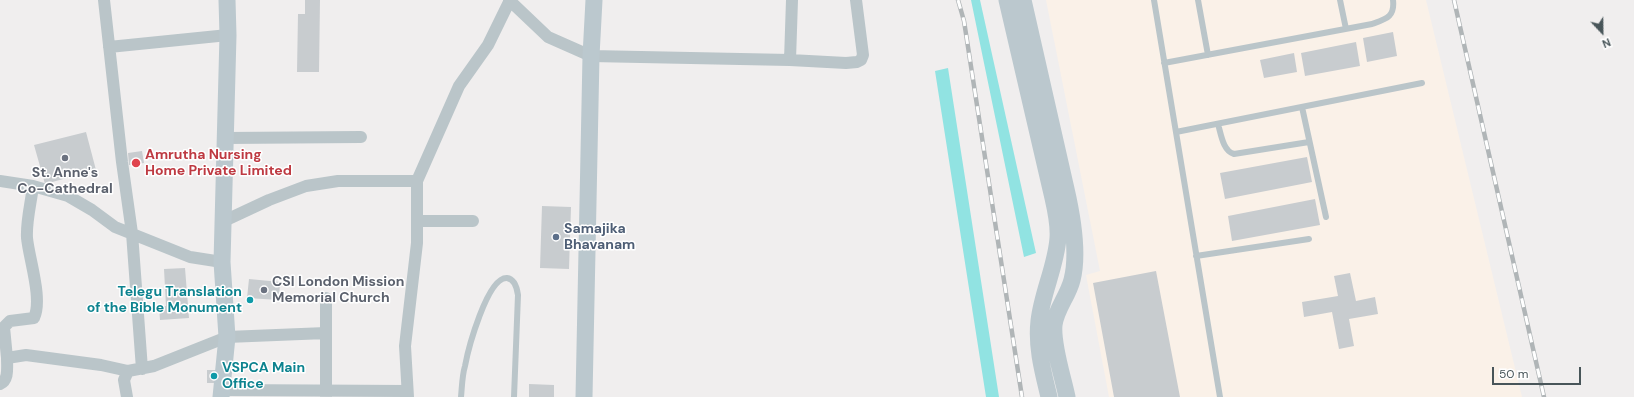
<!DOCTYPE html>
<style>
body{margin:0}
#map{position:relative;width:1634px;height:397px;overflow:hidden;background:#f0eeee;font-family:"DM Sans",sans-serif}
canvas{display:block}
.north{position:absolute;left:1582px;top:12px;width:40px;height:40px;-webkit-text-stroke:3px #fff;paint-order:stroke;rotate:158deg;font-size:11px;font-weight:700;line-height:16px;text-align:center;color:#485559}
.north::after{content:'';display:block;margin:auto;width:14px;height:18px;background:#485559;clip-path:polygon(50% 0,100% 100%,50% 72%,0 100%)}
.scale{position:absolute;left:1492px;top:367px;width:89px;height:18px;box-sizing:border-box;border:2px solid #485559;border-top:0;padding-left:5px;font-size:12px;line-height:14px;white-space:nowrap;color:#485559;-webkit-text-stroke:3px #fff;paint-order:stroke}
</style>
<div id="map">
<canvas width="1634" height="397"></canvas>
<div class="north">N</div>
<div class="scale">50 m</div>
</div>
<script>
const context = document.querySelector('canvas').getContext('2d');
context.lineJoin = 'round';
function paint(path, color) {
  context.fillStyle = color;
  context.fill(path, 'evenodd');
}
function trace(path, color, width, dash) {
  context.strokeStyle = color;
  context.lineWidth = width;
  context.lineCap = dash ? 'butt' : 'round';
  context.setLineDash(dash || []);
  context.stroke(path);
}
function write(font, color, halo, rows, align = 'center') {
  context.font = font + ' "DM Sans",sans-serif';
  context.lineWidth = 3;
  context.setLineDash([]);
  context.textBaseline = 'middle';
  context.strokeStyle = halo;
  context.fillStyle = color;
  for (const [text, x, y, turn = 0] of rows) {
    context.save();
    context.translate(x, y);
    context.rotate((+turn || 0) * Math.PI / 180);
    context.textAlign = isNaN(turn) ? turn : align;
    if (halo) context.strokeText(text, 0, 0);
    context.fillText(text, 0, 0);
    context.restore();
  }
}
const commercial = new Path2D(`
 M1046,0H1426L1522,397H1109L1086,275L1100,271Z`);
const water = new Path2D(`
 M971,0H980L1036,253L1024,257Z
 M948,68L999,397H986L935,71Z`);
const building = new Path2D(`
 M305,0H320L319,72H297L298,14H305Z
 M1393,32L1397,56L1367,62L1363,38Z
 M1356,42L1360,66L1305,76L1301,53Z
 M1294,53L1297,72L1264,78L1260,60Z
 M86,132L96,170L45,184L34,145Z
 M142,151L144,163L129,165L128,153Z
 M1307,157L1312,182L1225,199L1220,173Z
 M1315,199L1320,225L1232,241L1228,216Z
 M542,206L571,207L569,269L540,268Z
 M185,268L189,318L160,320L159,307L166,306L164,269Z
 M1156,271L1180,397H1114L1093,283Z
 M1350,273L1356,301L1375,297L1378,314L1349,319L1354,346L1339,349L1332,312L1304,317L1302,302L1338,296L1334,276Z
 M249,279L280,282L279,300L247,298Z
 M207,370H220V383H207Z
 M529,384L554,385V397H529Z`);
const lane = new Path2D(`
 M1154,0L1220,397
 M1198,0L1208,55
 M1340,0L1346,29
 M1164,63L1372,24C1386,19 1395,17 1393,0
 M1302,107L1326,217
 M1218,124C1221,134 1223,151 1234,154L1309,142
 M1176,132L1422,83
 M1196,256L1309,239
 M461,397C462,387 462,376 465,366C468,350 487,277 507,278C515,279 517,288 518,295L514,397`);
const street = new Path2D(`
 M104,0L122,162L132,233L142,369
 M509,0L548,37L591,56L790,60L846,63L857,62L861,60L863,55L856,0
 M109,47L228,35
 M790,60L792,0
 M226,138L361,137
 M0,181L33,186L68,196L92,210L115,227L190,257L222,262
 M224,221L269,200L306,186L338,181H417
 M417,221H473
 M7,358L4,327L10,321L34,318C43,299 29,259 27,238C26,221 31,203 33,186
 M0,384C9,380 7,368 7,358L26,355L101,365L128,371L154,366L227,337L326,333
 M221,390L407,391
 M127,397L124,380L128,371
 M326,397V298
 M408,397L405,346L417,243V181L459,86L488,45L510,0`);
const secondary = new Path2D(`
 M1007,0L1053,198C1056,211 1059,224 1058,238C1056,266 1042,293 1039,321C1036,347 1043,372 1049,397
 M1023,0L1066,189C1072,215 1079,253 1072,280C1068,296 1056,309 1054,325C1052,345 1063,377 1067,397
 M221,397L227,337L222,262L228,35L227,0
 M584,397L591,56L594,0`);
const rail = new Path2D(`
 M958,0L964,21L1022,397
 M1454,0L1544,397`);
const markers = [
 [65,158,4,"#6b7280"],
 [136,163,5,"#e0444e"],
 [556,237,4,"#5c6f8a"],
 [264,290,4,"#6b7280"],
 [250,300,4,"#0f9aa8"],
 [214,376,4,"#0f9aa8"]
];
const healthNames = [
 ["Amrutha Nursing",145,155],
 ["Home Private Limited",145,171]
];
const worshipNames = [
 ["St. Anne's",65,173],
 ["Co-Cathedral",65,189],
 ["CSI London Mission",272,282,"left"],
 ["Memorial Church",272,298,"left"]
];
const serviceNames = [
 ["Samajika",564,229],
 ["Bhavanam",564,245]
];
const cultureNames = [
 ["Telegu Translation",242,292],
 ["of the Bible Monument",242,308],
 ["VSPCA Main",222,368,"left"],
 ["Office",222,384,"left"]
];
paint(commercial, '#faf1e8');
paint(water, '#91e3e2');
paint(building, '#c8cccf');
trace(lane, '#bac5c9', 6);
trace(street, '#bac5c9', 12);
trace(secondary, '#bbc8ce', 17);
trace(rail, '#b0b5b7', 4.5);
trace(rail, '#fff', 3, [9]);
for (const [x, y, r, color] of markers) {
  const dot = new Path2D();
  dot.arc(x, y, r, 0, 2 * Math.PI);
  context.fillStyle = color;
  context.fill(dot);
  trace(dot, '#fff', 1.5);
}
write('bold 14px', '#be3a42', '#fff', healthNames, 'left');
write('bold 14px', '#5b616d', '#fff', worshipNames);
write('bold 14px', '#4e5e75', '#fff', serviceNames, 'left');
write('bold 14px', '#0d838f', '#fff', cultureNames, 'right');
</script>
